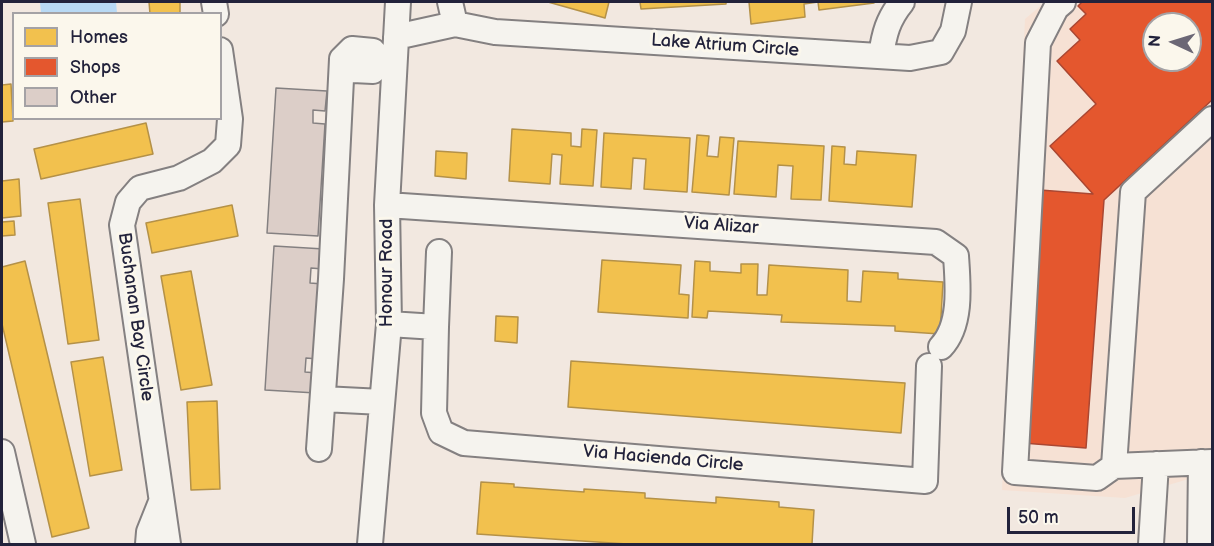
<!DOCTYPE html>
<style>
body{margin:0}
#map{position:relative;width:1214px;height:546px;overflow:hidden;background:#f2e8e0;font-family:"Balsamiq Sans",sans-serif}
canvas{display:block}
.frame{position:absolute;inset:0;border:3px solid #22223b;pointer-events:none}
.legend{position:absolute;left:12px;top:12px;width:210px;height:108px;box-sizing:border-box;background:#fbf7ec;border:2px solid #a4a2a5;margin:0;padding:8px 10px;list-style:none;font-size:18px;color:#22223b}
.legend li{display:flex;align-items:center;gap:12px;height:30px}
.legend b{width:30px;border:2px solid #a4a2a5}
.north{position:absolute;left:1142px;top:12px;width:60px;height:60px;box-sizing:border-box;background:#fbf7ec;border:2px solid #a4a2a5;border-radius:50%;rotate:274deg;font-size:16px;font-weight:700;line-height:24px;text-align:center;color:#22223b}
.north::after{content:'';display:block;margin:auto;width:21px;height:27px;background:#6b6775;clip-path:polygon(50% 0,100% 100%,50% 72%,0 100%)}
.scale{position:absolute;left:1007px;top:507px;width:128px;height:27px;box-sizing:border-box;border:3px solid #22223b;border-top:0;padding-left:8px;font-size:18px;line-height:21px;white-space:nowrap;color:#22223b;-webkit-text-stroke:4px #fbf7ec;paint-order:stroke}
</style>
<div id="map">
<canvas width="1214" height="546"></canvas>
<div class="frame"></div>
<ul class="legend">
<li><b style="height:16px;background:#f2c14e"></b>Homes</li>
<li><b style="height:16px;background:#e4572e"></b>Shops</li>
<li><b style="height:16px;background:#dccec8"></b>Other</li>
</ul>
<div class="north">N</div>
<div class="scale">50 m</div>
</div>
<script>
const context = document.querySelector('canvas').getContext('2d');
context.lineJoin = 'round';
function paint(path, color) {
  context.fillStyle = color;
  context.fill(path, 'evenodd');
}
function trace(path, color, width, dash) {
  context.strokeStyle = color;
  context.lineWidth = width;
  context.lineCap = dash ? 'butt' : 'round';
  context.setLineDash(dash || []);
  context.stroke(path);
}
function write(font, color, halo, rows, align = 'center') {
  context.font = font + ' "Balsamiq Sans",sans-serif';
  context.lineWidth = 6;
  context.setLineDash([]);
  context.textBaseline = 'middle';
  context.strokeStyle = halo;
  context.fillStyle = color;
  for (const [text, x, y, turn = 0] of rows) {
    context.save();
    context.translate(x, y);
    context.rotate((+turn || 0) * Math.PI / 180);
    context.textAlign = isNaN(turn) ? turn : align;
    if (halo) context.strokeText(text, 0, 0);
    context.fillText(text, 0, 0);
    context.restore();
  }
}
const built = new Path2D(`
 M1045,2H1212V472L1125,498L1002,490L1025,19ZM1154,24H1190V60H1154Z`);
const water = new Path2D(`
 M40,2H116L117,13H41Z`);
const homes = new Path2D(`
 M149,2H180V14H150Z
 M548,2H609L605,18Z
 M640,2H726V4L641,9Z
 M749,2H874V3L819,10L818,2L804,4L805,17L751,24Z
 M11,84L13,121L2,122V85Z
 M146,123L153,154L41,179L34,149Z
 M512,129L571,133V146L581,147L582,129L597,130L593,186L560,184L562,155L552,154L550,184L509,181Z
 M604,133L690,138L687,192L644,189L646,159L633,158L631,189L601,187Z
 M697,135L709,136L707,156L718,157L720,137L734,138L729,195L692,192Z
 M738,141L824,146L821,200L791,199L793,166L778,165L776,197L734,194Z
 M832,146L845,147L844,164L856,165L857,151L916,155L912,207L829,201Z
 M436,151L467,153L466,179L435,176Z
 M19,179L21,216L2,218V181Z
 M80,199L99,340L68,344L48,203Z
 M232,205L238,236L152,253L146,223Z
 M14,221L15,235L2,236V222Z
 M602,260L681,265L679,294L689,295L688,318L598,312Z
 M25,261L89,528L52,537L2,324V267Z
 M695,261L710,262V271L741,273V264H758L757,295H767L769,265L848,270L847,301L861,302L863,271L898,273V279L943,282L940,334L895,331V326L781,322L782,315L708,311L707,318L692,317Z
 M191,271L212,385L181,390L161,276Z
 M496,316L518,317L517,343L495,341Z
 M103,357L122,470L90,476L71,362Z
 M571,361L905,383L901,433L568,407Z
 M217,401L220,489L191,490L187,402Z
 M481,482L514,484V487L584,492V489L645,493V498L716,503V497L779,502V507L814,510L812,544H627L477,534Z`);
const shops = new Path2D(`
 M1082,2H1212V100L1104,200L1086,448L1023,443L1040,190L1093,194L1050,146L1096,104L1057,61L1080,40L1070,29L1086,14L1078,6ZM1154,24H1190V60H1154Z`);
const building = new Path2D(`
 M276,88L327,91L325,111L313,110V123L325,124L318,236L267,233Z
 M274,246L324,249L323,269L311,268L310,283L323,284L318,359L306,358L305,372L317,373L316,393L265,390Z`);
const minor = new Path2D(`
 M214,2L216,14
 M450,2L455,24L495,32L910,58L941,52L953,31L959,2
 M1063,2L1056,8L1038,43L1015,472L1097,478L1114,466L1212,462
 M396,37L455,24
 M881,56C884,34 888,19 902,2
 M382,61L373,71L353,70L342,59L352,49L373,51L382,61L394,62
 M387,205L936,242L956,256C958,285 962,325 941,347
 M389,324L436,327L434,413L441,432L464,443L925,481L929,366
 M436,327L439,252
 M323,399L382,402
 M319,449L331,279L342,59
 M2,452L23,544
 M1114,466L1133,192L1212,119
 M148,544L149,532L161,502
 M168,544L122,225L128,202L140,188L179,178L212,161L228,145L230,119L220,50
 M370,544L389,324L387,205L398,2
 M1151,544L1156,464
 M1200,544L1201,462`);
const streetNames = [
 ["Lake Atrium Circle",725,46,4],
 ["Via Alizar",721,226,4],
 ["Honour Road",387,273,-90],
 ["Buchanan Bay Circle",135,317,82],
 ["Via Hacienda Circle",663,459,5]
];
paint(built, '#f6e1d4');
paint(water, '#b8d9f4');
paint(homes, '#f2c14e');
trace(homes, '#b49148', 1.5);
paint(shops, '#e4572e');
trace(shops, '#aa4732', 1.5);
paint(building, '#dccec8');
trace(building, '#848081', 1.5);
trace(minor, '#848081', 28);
trace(minor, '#f5f3ee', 24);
write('18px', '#22223b', '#fbf7ec', streetNames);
</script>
